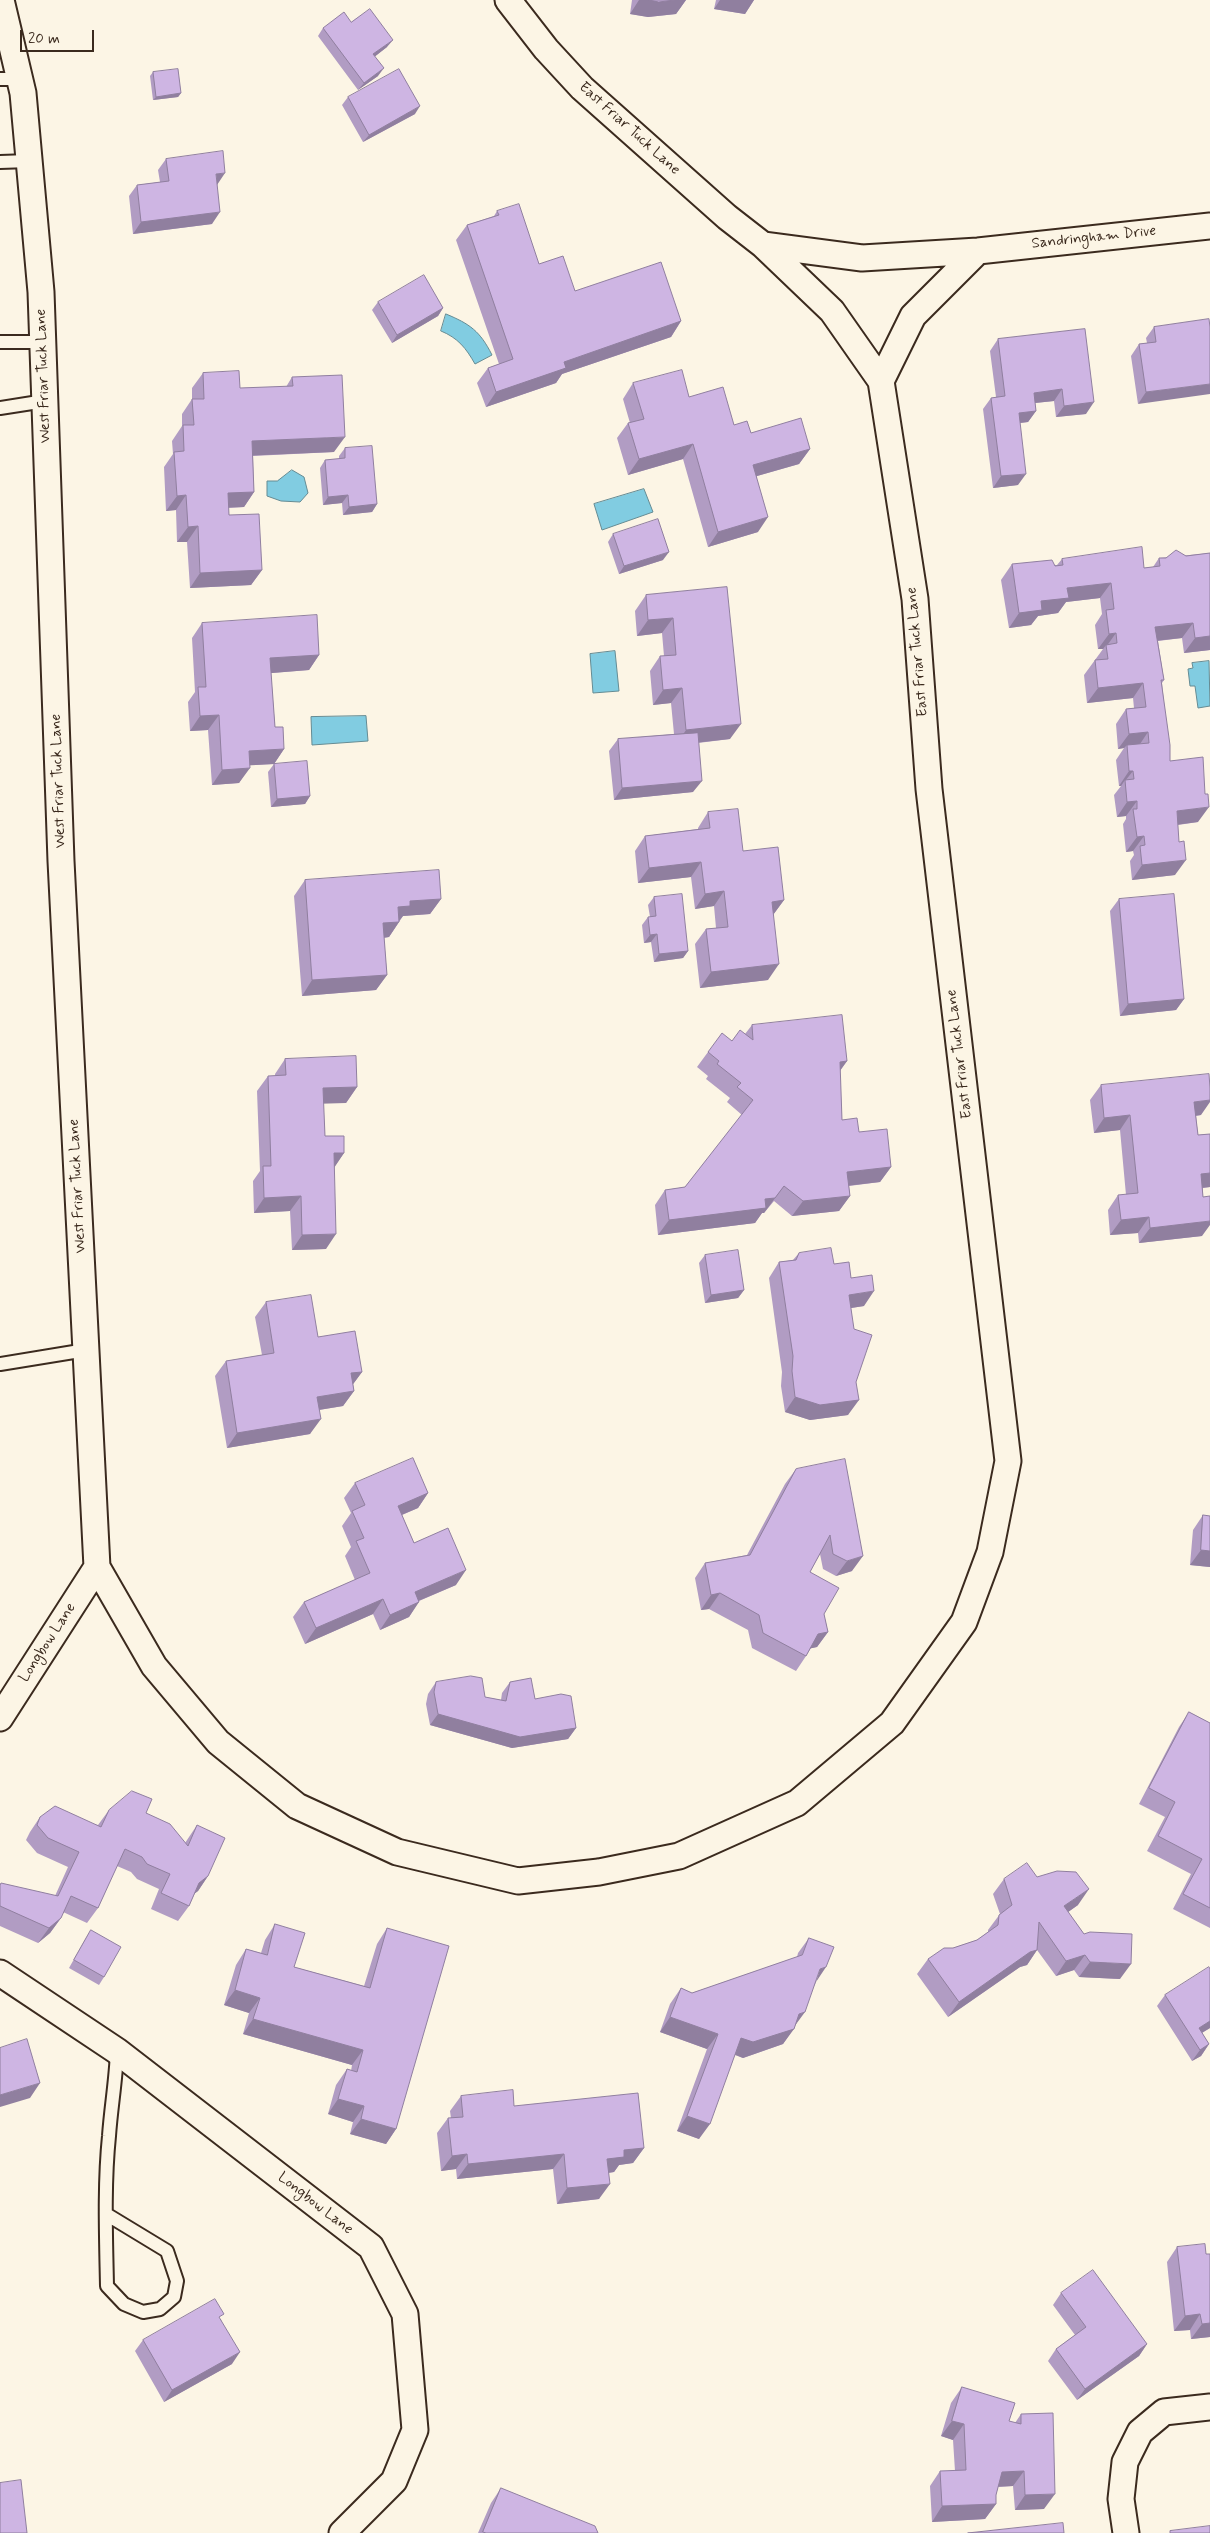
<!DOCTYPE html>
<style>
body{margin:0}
#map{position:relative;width:1210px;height:2533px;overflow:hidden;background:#fcf5e5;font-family:Mynerve,sans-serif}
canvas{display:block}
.scale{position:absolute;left:20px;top:30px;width:74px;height:22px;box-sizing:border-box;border:2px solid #3b2a1e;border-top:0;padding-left:6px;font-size:15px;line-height:18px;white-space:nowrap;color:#3b2a1e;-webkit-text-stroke:4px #fcf5e5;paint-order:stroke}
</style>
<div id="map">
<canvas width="1210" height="2533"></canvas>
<div class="scale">20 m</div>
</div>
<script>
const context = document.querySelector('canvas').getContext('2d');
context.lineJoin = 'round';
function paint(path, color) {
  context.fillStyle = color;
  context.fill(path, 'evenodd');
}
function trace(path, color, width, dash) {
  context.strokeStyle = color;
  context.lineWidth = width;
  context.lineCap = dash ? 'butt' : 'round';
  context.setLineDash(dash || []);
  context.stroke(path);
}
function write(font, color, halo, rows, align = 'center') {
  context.font = font + ' Mynerve,sans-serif';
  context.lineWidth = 5;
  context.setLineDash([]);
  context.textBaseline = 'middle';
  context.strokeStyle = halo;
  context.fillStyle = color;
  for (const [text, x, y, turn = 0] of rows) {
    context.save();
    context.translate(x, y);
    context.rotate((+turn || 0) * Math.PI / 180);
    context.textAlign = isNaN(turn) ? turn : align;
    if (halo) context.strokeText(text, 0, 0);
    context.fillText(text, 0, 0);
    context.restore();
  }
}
const water = new Path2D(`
 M446,314C470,324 480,331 492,355L475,364C466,348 458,338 441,331Z
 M292,470L304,477L308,493L300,502L281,501L267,496V481H277Z
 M644,489L653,512L602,530L594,504Z
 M615,651L619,691L593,693L590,654Z
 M1209,661L1210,706L1198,708L1195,686H1190L1188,669L1193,668L1192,663Z
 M366,716L368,741L312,745L311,717Z`);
const service = new Path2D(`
 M0,79H20
 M0,162L29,161
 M0,342H43
 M0,408L45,401
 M0,1364L86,1350
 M106,2214L167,2251L177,2281L174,2297L160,2309L143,2312L124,2304L107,2286C106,2236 104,2185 109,2136C111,2107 116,2080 117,2051`);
const minor = new Path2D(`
 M1,0L23,93L41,292L61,861L97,1567L154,1666L218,1742L297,1806L397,1852L518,1881L599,1872L679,1856L797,1803L892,1723L964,1622L990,1552L1008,1461L929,789L915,599L881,381L832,311L763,245
 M508,0L546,49L582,88L727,217L763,245L862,258L978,251L1210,226
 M881,381L913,316L978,251
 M0,1718L97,1567
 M0,1973L117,2051L371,2247L405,2314L415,2430L394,2481L342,2533
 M1126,2533L1121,2499L1125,2462L1140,2432L1164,2412L1210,2407`);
const wall = new Path2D(`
 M632,0H686L676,14L648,17L630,14Z
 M716,0H754L745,14L714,9Z
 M351,22L387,47L375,56L378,76L358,90L318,36L323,28Z
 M153,72L181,93L178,97L153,100L150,76Z
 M348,97L415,114L363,142L342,105Z
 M166,159L217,185L212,224L133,234L129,196L137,185L160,182L158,170Z
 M497,211L539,264L575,291L681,321L671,337L562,374L556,383L486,407L477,383L488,368L499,364L456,240L467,225L494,216Z
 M378,302L443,308L438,316L392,343L372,310Z
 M1209,319L1138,404L1131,356L1139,344L1147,343L1146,338L1154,327Z
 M1085,329L1086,414L1056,417L1054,401L1035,403L1036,411L1028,422L1020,423L1018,485L993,488L983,409L991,398L996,397L990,351L998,339Z
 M203,373L240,388L286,387L292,377L334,452L253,456L254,492L244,507L228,508L229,515L262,570L251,585L190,588L187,542H177L176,510L166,511L164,467L173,454L172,441L182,426V414L192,399V388Z
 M633,383L689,397L734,425L751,433L810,449L799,464L757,476L758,532L708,547L683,459L628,475L617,438L628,423H630L623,399Z
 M345,448L377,504L372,512L343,515L342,503L323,505L320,468L325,460L339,459V456Z
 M613,534L663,560L619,574L608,542Z
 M1210,553V650L1184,653L1182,638L1158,641L1164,680L1162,683L1170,761L1198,822L1178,825L1175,875L1132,880L1130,861L1134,855L1133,851L1126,852L1123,824L1126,819V816L1117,817L1114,795L1121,786H1119L1116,760L1124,748L1118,749L1116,724L1126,709L1134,708L1133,698L1087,703L1084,675L1103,649H1098L1095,625L1102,614L1100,598L1066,602L1058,613L1038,616L1031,625L1009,628L1001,580L1012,564L1057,565L1062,559L1144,568L1153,567L1159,558Z
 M727,587L730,739L698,743L693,792L614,800L609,751L618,739L674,734L671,703L653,705L650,671L660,656H664L662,633L637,636L635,611L646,595Z
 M202,623L319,655L309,670L271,673L275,727L284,749L274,764L250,765L239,783L212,785L208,730L190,731L188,702L195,692L192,638Z
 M274,764L310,796L305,804L271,807L268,772Z
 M708,812L743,851L784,900L773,915L768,980L700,988L695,944L706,929L716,928L714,906L695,909L691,877L638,883L635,851L645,836L698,829V828Z
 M305,880L441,899L430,914L403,916L389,937L384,938L387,975L376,990L302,996L294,896Z
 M654,897L688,951L683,958L654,962L651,942L644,943L642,925L648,917H650L648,905Z
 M1119,899L1184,999L1176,1010L1120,1016L1110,911Z
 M752,1025L847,1061L840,1071L842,1120L859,1132L891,1167L880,1182L849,1186L850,1196L839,1211L792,1216L774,1201L764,1213H762L755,1223L658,1235L655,1205L665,1190L685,1187L742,1115L727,1102L730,1098L706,1079L708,1076L697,1067L708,1052L745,1034Z
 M285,1059L357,1087L346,1103H323L325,1136L344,1153L334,1167L326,1249L292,1250L290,1211L254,1213L253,1181L260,1171L257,1091L268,1076H275V1074Z
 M1101,1085L1201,1115L1196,1116L1198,1135L1210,1134V1187L1203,1188L1202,1236L1139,1243L1138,1233L1110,1235L1108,1210L1118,1195H1126L1120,1130L1094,1133L1090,1100Z
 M799,1253L834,1264L851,1278L864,1306L851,1308L856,1382L848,1415L810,1420L785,1412L781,1386L782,1372L769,1278L779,1262L793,1260Z
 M705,1255L744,1290L738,1298L705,1303L699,1263Z
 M266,1302L318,1337L362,1372L353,1384L354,1391L343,1406L319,1410L310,1434L227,1448L215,1376L226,1361L262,1355L255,1317Z
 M796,1469L852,1571L836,1576L823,1569L820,1554L810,1572L824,1614L828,1632L817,1647L811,1648L806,1656L796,1671L752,1648L748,1630L709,1609L701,1610L695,1578L705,1563L747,1555L785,1484Z
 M355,1483L428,1493L418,1508L402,1515L414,1543L456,1585L419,1601L409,1617L380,1630L373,1614L305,1644L293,1617L304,1602L355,1580L345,1556L351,1547L342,1526L351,1513L344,1498Z
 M1203,1515L1210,1567L1190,1565L1193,1530Z
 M436,1682L485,1697L501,1700L502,1693L510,1682L576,1728L568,1739L512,1748L430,1725L426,1704L428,1694Z
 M1189,1712L1210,1723V1928L1173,1909L1191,1874L1147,1851L1165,1817L1139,1804L1179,1727Z
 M109,1810L146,1813L185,1843L197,1825L208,1876L198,1891L195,1893L189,1906L178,1921L151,1909L159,1889L137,1879L131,1872L117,1866L98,1908L87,1923L63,1912L61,1918L50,1933L38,1943L0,1926V1884L55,1896L68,1867L37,1853L26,1840L30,1832L40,1817L98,1825Z
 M1037,1877L1078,1905L1068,1912L1084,1934L1120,1979L1079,1977L1074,1970L1056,1976L1037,1950L1027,1965L1020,1967L948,2017L917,1974L928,1959L953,1948L977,1940L988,1932V1930L1000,1914L993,1894L1004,1879Z
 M275,1924L294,1967L364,1986L377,1944L387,1928L396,2129L386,2144L350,2134L353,2122L328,2114L336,2085L347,2069L351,2071L352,2065L243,2034L249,2013L224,2005L236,1965L246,1949L261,1953L265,1940Z
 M91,1930L104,1977L99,1985L69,1968L86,1938Z
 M809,1938L816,1982L795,2026L783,2044L743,2058L735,2055L699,2139L677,2131L707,2049L660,2032L670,2004L681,1988L692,1993L797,1957L798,1953Z
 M1210,1969V2028L1202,2033L1209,2044L1201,2056L1192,2061L1157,2006L1165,1995Z
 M461,2096L514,2106L644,2148L633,2163L619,2165L614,2172L609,2173L599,2199L557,2204L553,2169L457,2179L456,2169L441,2171L437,2133L448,2118H451L450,2111Z
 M1177,2247L1206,2254H1210V2337L1191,2339L1190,2330L1174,2331L1167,2262Z
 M1061,2293L1147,2344L1139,2356L1077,2400L1048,2361L1056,2349L1075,2335L1053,2305Z
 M221,2319L232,2364L164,2402L135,2351L143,2340Z
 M962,2387L1009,2421L1015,2423L1021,2414L1044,2509L1015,2510L1013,2486L998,2487L996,2495V2504L985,2519L932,2522L930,2486L940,2471H955L953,2440L941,2436L951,2403Z
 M501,2488L598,2533H478L491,2503Z`);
const shadedWall = new Path2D(`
 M639,0H686L676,14L648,17L630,14Z
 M720,0H754L745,14L714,9Z
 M393,40L387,47L368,62L373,54Z
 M384,68L378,76L358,90L364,83Z
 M181,93L178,97L153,100L156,97Z
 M420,106L415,114L363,142L369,135Z
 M225,173L217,185L216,174Z
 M220,212L212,224L133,234L141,222Z
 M443,308L438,316L392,343L397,335Z
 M681,321L671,337L562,374L556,383L486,407L496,392L564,362Z
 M1210,384V394L1138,404L1146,392Z
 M1062,389L1054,401L1025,404L1034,393Z
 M1094,402L1086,414L1056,417L1064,406Z
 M1036,411L1028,422L1011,424L1019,413Z
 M345,437L334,452L241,456L252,441Z
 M693,444L683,459L628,475L639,459Z
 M810,449L799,464L743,480L753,465Z
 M1026,474L1018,485L993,488L1001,476Z
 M254,492L244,507L217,508L228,493Z
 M186,495L176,510L166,511L177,496Z
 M348,495L342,503L323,505L328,497Z
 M377,504L372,512L343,515L349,507Z
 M768,517L758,532L708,547L718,532Z
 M198,526L187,542H177L188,527Z
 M669,552L663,560L619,574L624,566Z
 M262,570L251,585L190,588L200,573Z
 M1111,583L1100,598L1066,602L1058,613L1038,616L1031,625L1009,628L1019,613L1067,588Z
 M673,618L662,633L637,636L648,620Z
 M1193,623L1182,638L1145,642L1155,627Z
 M1116,633L1106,647V645L1103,649H1098L1109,634Z
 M1210,636V650L1184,653L1195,638Z
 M319,655L309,670L260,674L270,658Z
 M1143,683L1133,698L1087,703L1098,688Z
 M682,688L671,703L653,705L663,690Z
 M219,715L208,730L190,731L200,716Z
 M741,724L730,739L676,745L686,730Z
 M1148,732L1138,747L1127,745L1124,748L1118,749L1129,734Z
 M284,749L274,764L238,766L249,751Z
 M250,768L239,783L212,785L222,770Z
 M1129,771H1133L1125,781V780L1121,786H1119Z
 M702,781L693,792L614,800L622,788Z
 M310,796L305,804L271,807L277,799Z
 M1137,801L1126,816L1117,817L1127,802Z
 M1209,807L1198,822L1167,826L1177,811Z
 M1144,836L1133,851L1126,852L1137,837Z
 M1186,860L1175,875L1132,880L1142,865Z
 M701,862L691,877L638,883L649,868Z
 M724,891L714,906L695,909L705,894Z
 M441,899L430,914L403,916L399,921L398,907L410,901Z
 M784,900L773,915L772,902Z
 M399,922L389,937L372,939L383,923Z
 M657,934L651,942L644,943L650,935Z
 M688,951L683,958L654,962L659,954Z
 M779,964L768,980L700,988L711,972Z
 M387,975L376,990L302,996L312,980Z
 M1184,999L1176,1010L1120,1016L1128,1004Z
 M847,1061L836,1076L840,1062Z
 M357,1087L346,1103L312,1104L323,1088Z
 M1210,1100V1102L1201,1115L1184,1117L1194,1102Z
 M1130,1115L1120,1130L1094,1133L1104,1118Z
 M334,1153H344L334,1168Z
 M891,1167L880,1182L837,1187L847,1172Z
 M1210,1173V1187L1190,1189L1201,1174Z
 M784,1186L764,1213H762L755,1223L658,1235L669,1220L765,1199Z
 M301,1196L290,1211L254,1213L264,1198Z
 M850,1196L839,1211L792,1216L803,1201Z
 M1149,1217L1138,1233L1110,1235L1121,1220Z
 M1210,1221V1225L1202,1236L1139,1243L1150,1228Z
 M336,1234L326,1249L292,1250L302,1235Z
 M744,1290L738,1298L705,1303L711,1295Z
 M874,1291L864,1306L838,1310L849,1295Z
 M362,1372L351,1387V1373Z
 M354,1391L343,1406L306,1412L317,1397Z
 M795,1397L859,1400L848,1415L810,1420L785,1412Z
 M321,1419L310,1434L227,1448L237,1433Z
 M428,1493L418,1508L387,1521L398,1506Z
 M1201,1550L1210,1551V1567L1190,1565Z
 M863,1556L852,1571L836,1576L847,1561Z
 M466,1570L456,1585L404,1607L415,1592Z
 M720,1593L709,1609L701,1610L711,1595Z
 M383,1599L373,1614L305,1644L316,1628Z
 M419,1602L409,1617L380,1630L390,1615Z
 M828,1632L817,1647L808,1649L818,1634Z
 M438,1714L576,1728L568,1739L512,1748L430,1725Z
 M208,1876L198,1891L189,1898L199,1883Z
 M1089,1889L1078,1905L1054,1922L1064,1906Z
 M61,1918L50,1933L38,1943L49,1928Z
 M1037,1950L1027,1965L1020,1967L948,2017L959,2002L1030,1952Z
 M1085,1955L1074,1970L1056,1976L1066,1961Z
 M1090,1962L1131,1964L1120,1979L1079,1977Z
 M826,1967L816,1982L820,1969Z
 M235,1990L260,1998L249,2013L224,2005Z
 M805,2012L794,2027L799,2014Z
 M670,2017L718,2034L707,2049L660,2032Z
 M253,2019L363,2050L352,2065L243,2034Z
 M1210,2021V2028L1193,2038L1199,2028Z
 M794,2029L783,2044L743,2058L731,2053L741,2038Z
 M1209,2044L1201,2056L1192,2061L1200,2050Z
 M40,2083L30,2098L0,2107V2095Z
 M338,2099L364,2106L353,2122L328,2114Z
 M687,2116L710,2124L699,2139L677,2131Z
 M361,2119L396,2129L386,2144L350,2134Z
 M644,2148L633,2163L619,2165L614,2172L597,2174L607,2159L624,2150Z
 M467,2154L456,2169L441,2171L452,2156Z
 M564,2154L553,2169L457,2179L468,2164Z
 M610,2184L599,2199L557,2204L567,2188Z
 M1200,2314L1190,2330L1174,2331L1185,2316Z
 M1210,2323V2337L1191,2339L1202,2324Z
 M1147,2344L1139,2356L1077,2400L1085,2389Z
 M240,2352L232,2364L164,2402L172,2390Z
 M952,2421L964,2424L953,2440L941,2436Z
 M1024,2471L1013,2486L992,2487L1002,2472Z
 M1055,2494L1044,2509L1015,2510L1025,2495Z
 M996,2504L985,2519L932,2522L942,2506Z`);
const building = new Path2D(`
 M649,0H675L659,2Z
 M370,9L393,40L373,54L384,68L364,83L323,28L344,12L351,22Z
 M178,69L181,93L156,97L153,72Z
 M399,69L420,106L369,135L348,97Z
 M223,151L225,173L216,174L220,212L141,222L137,185L169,181L166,159Z
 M519,204L539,264L563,256L575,291L661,262L681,321L564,362L566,368L496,392L488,368L513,359L467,225L499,215L497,211Z
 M424,275L443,308L397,335L378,302Z
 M1209,319L1210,327V384L1146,392L1139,344L1156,342L1154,327Z
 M1085,329L1094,402L1064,406L1062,389L1034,393L1036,411L1019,413L1026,474L1001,476L991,398L1005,396L998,339Z
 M682,370L689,397L723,387L734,425L747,421L751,433L801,418L810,449L753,465L768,517L718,532L693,444L639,459L628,423L644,419L633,383Z
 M239,371L240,388L293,386L292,377L342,375L345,437L252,441L254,492L228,493L229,515L259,514L262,570L200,573L198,526L188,527L186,495L177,496L174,452L184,451L183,425H194L192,399H204L203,373Z
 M372,446L377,504L349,507L348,495L328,497L325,460L345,458V448Z
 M658,519L669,552L624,566L613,534Z
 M1142,547L1144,568L1160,566L1159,558H1166L1176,550L1186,556L1210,553V636L1195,638L1193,623L1155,627L1164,680H1161L1170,745V761L1203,757L1205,794H1208L1209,807L1177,811L1179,842L1184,841L1186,860L1142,865L1140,846L1145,845L1144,836L1137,837L1133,809H1137V801L1127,802L1125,780L1134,779L1133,771H1129L1127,745L1149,743L1148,732L1129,734L1126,709L1146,707L1143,683L1098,688L1095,660L1108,659L1106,645L1117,643L1116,633L1109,634L1106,610L1114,609L1111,583L1067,588L1069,598L1041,601L1042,610L1019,613L1012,564L1052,560L1055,566L1063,565L1062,559Z
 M727,587L741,724L686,730L682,688L663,690L660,656L676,655L673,618L648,620L646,595Z
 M317,615L319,655L270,658L275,727H283L284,749L249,751L250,768L222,770L219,715L200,716L198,687H206L202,623Z
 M698,733L702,781L622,788L618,739Z
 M307,761L310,796L277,799L274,764Z
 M738,809L743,851L778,847L784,900L772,902L779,964L711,972L706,929L728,927L724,891L705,894L701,862L649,868L645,836L710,828L708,812Z
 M439,870L441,899L410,901V906L398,907L399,922L383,923L387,975L312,980L305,880Z
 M682,894L688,951L659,954L657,934L650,935L648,917L656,916L654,897Z
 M1174,894L1184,999L1128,1004L1119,899Z
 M842,1015L847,1061L840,1062L842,1120L857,1118L859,1132L887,1129L891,1167L847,1172L850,1196L803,1201L784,1186L775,1198L765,1199L766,1208L669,1220L665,1190L685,1187L753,1100L737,1087L741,1083L717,1064L719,1061L708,1052L722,1033L732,1041L740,1030L753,1040L752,1025Z
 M356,1056L357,1087L323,1088L325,1136H344V1153H334L336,1234L302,1235L301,1196L264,1198L263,1166H271L268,1076L286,1075L285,1059Z
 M1209,1074L1210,1088V1100L1194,1102L1198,1135L1210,1134V1173L1201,1174L1203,1197L1210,1196V1221L1150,1228L1149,1217L1121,1220L1118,1195L1138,1193L1130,1115L1104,1118L1101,1085Z
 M831,1248L834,1264L849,1262L851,1278L872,1275L874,1291L849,1295L854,1329L872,1335L856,1382L859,1400L820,1405L795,1397L792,1371L793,1356L779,1262L796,1260L799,1253Z
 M738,1250L744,1290L711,1295L705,1255Z
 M311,1295L318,1337L355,1331L362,1372L351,1373L354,1391L317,1397L321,1419L237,1433L226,1361L274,1353L266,1302Z
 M413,1458L428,1493L398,1506L414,1543L448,1528L466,1570L415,1592L419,1602L390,1615L383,1599L316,1628L304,1602L370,1573L356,1541L364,1538L352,1511L365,1505L355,1483Z
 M845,1459L863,1556L847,1561L833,1554L830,1535L810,1572L839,1588L824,1614L828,1632L818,1634L806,1656L763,1633L759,1615L720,1593L711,1595L705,1563L750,1555L796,1469Z
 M1203,1515L1210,1516V1551L1201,1550Z
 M471,1676L482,1678L485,1697L506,1701L510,1682L531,1678L535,1699L561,1694L571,1696L576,1728L520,1737L438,1714L434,1692L436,1682Z
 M1189,1712L1210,1723V1908L1183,1894L1202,1859L1158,1836L1175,1802L1149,1788Z
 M132,1791L152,1799L146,1813L170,1824L188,1846L197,1825L225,1838L208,1876L199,1883L189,1906L161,1893L170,1874L147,1864L142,1857L125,1849L98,1908L71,1896L61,1918L49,1928L0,1906V1885L1,1883L58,1896L79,1852L48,1838L37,1825L40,1817L55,1806L101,1827L109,1810Z
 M1027,1863L1037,1877L1057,1871L1076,1872L1089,1889L1064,1906L1084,1934L1090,1932L1132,1934L1131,1964L1090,1962L1085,1955L1066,1961L1039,1922L1037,1950L1030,1952L959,2002L928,1959L944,1948H953L977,1940L998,1925L999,1915L1012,1905L1004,1879Z
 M275,1924L305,1933L294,1967L370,1988L387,1928L449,1946L396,2129L361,2119L364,2106L338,2099L347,2069L357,2072L363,2050L253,2019L260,1998L235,1990L246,1949L267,1955Z
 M91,1930L121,1947L104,1977L74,1960Z
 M809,1938L834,1947L826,1967L820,1969L805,2012L799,2014L794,2029L753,2042L741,2038L710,2124L687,2116L718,2034L670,2017L681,1988L692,1993L802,1955Z
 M1209,1967L1210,1969V2021L1199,2028L1209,2044L1200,2050L1165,1995Z
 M27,2039L40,2083L0,2095V2048Z
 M513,2090L514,2106L638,2093L644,2148L624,2150V2157L607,2159L610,2184L567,2188L564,2154L468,2164L467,2154L452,2156L448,2118L463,2117L461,2096Z
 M1205,2244L1206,2254H1210V2323L1202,2324L1200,2314L1185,2316L1177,2247Z
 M1093,2270L1147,2344L1085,2389L1056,2349L1086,2327L1061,2293Z
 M215,2299L224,2314L219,2317L240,2352L172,2390L143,2340Z
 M962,2387L1015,2403L1009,2421L1021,2424V2414L1053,2413L1055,2494L1025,2495L1024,2471L1002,2472L996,2495V2504L942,2506L940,2471L966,2470L964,2424L952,2421Z
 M21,2480L27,2533H0V2483Z
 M501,2488L595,2526L598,2533H486L483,2532Z
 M1063,2523L1064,2533H968Z
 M1210,2526V2533H1170V2531Z`);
const streetNames = [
 ["East Friar Tuck Lane",629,129,42],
 ["Sandringham Drive",1094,238,-6],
 ["West Friar Tuck Lane",44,376,-92],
 ["East Friar Tuck Lane",918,652,-95],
 ["West Friar Tuck Lane",59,781,-92],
 ["East Friar Tuck Lane",960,1054,-97],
 ["West Friar Tuck Lane",78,1186,-93],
 ["Longbow Lane",48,1643,-57],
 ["Longbow Lane",315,2204,38]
];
paint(water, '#81cce1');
trace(water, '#658b93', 1);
trace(service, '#3b2a1e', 16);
trace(minor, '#3b2a1e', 29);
trace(service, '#fcf5e5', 12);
trace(minor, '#fcf5e5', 25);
paint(wall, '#b19cc3');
paint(shadedWall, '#907f9f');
paint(building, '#ceb5e3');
trace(building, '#907f9f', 1);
write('15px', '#3b2a1e', '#fcf5e5', streetNames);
</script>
